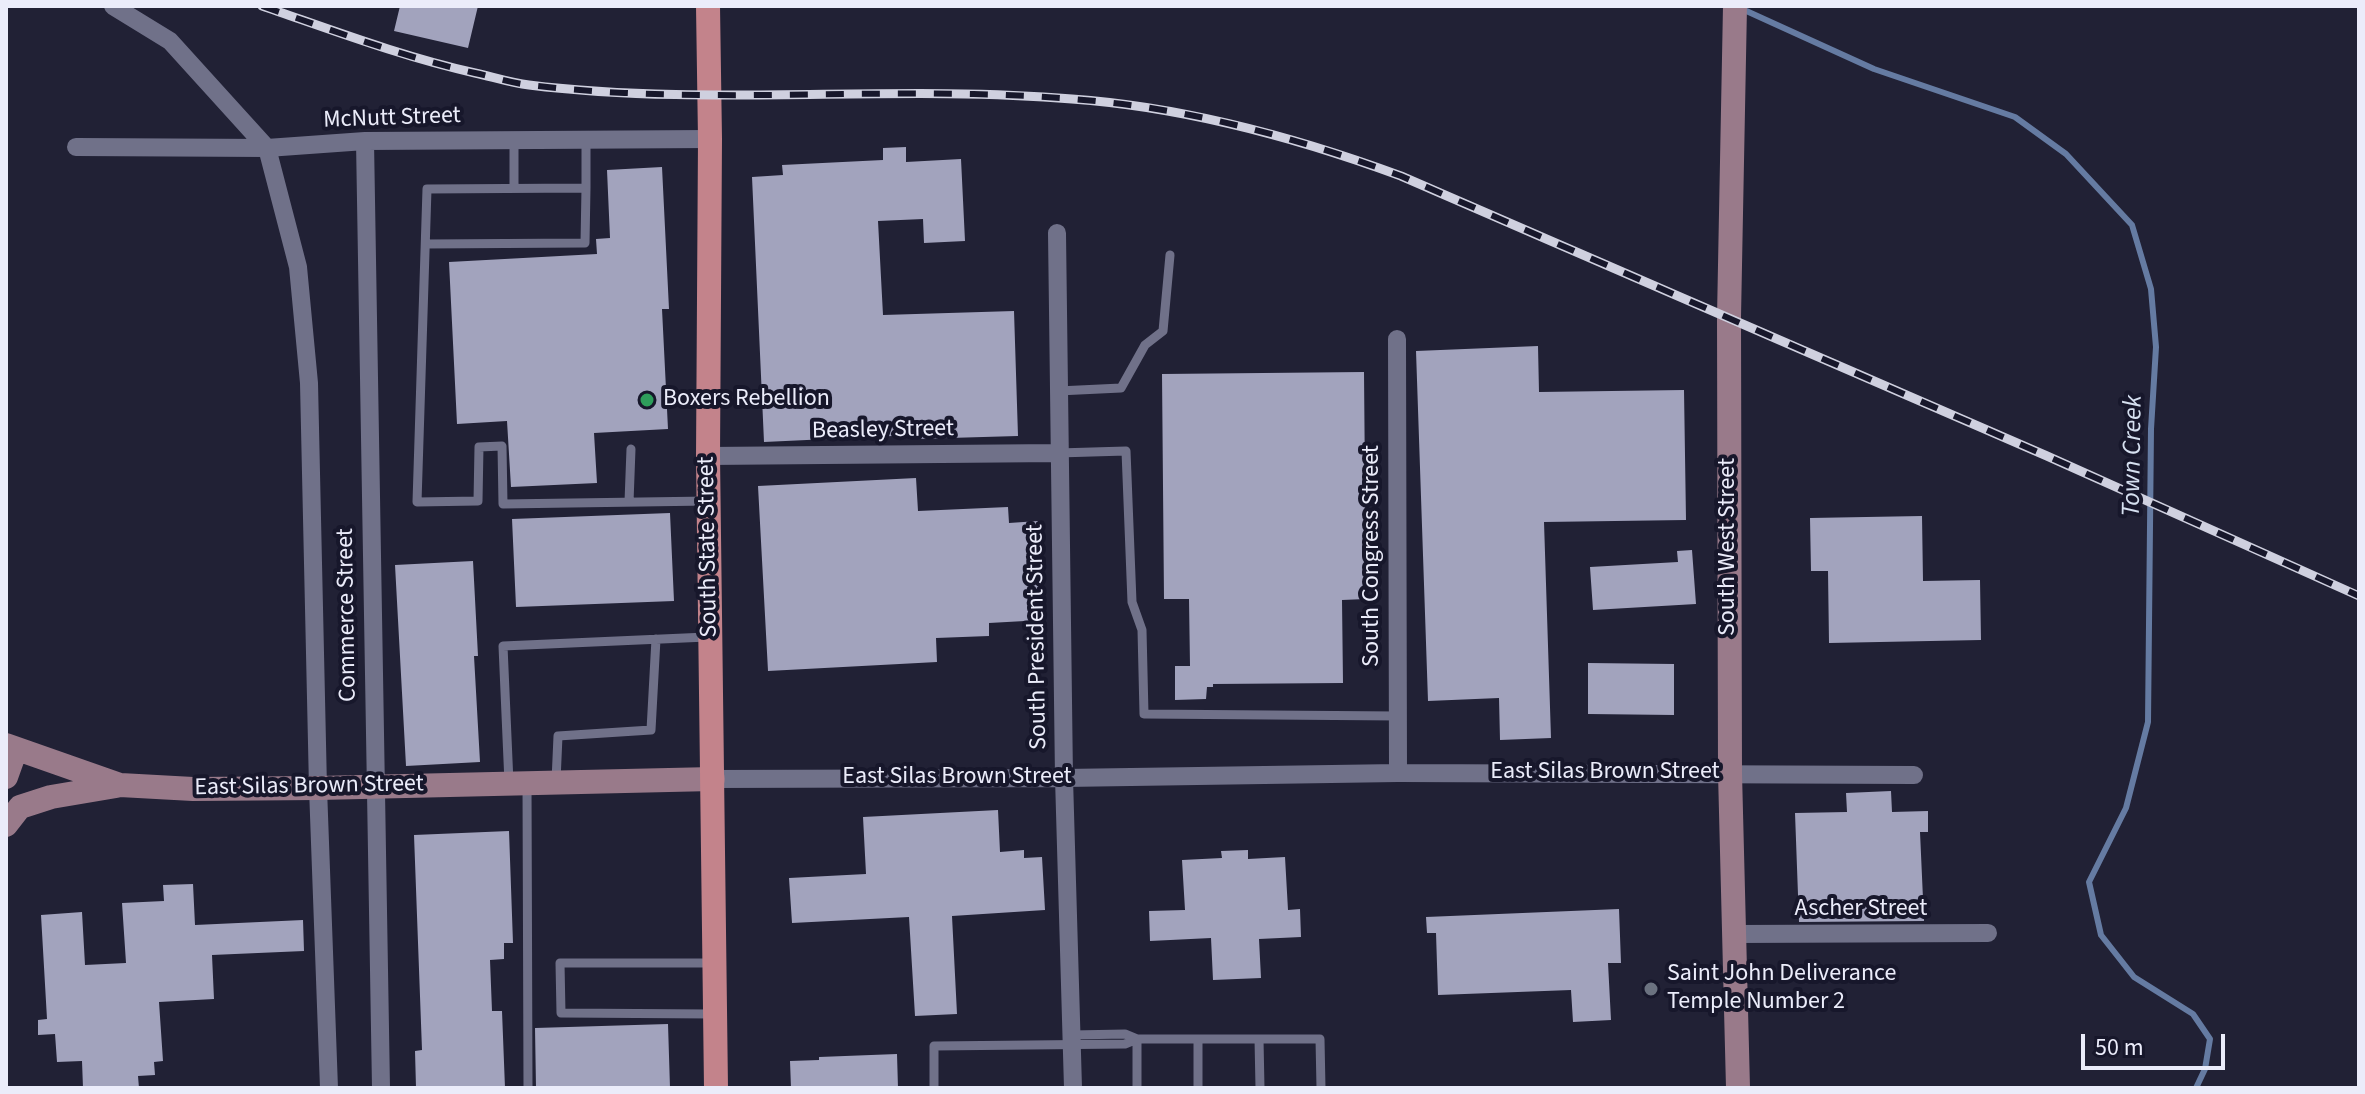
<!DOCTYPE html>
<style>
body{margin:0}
#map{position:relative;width:2365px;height:1094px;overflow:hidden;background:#212135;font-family:"Source Sans 3",sans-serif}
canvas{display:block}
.frame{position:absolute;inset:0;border:8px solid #ebecfa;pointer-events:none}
.scale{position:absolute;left:2081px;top:1034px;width:144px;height:36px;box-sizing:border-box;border:4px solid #ebecfa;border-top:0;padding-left:10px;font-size:24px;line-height:28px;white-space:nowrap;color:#ebecfa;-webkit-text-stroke:6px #17172b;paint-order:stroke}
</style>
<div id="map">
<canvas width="2365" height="1094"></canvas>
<div class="frame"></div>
<div class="scale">50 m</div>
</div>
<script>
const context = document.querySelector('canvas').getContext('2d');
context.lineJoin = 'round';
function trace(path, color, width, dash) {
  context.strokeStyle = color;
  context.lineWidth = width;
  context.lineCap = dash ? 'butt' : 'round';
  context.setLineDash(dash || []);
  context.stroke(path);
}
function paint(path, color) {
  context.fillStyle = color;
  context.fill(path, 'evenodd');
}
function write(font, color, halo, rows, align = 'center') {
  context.font = font + ' "Source Sans 3",sans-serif';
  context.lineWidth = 8;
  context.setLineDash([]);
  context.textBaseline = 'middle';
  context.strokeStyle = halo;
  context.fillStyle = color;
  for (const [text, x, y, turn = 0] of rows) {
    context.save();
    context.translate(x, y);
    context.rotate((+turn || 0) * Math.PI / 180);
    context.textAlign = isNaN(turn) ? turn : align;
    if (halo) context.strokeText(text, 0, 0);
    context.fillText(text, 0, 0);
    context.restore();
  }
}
const stream = new Path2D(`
 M1742,9L1874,69L2015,117L2066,154L2132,225L2151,289L2156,347L2151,429L2148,722L2126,808L2089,882L2101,935L2134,977L2193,1014L2210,1039L2205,1069L2196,1088`);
const building = new Path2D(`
 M400,6H478L468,48L394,31Z
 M906,147V162L961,159L965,241L924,243L923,219L878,221L883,315L1014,311L1018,436L914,439V435L764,442L752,177L783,175L782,165L883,160V148Z
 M662,167L669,309H662L668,429L594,433L597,483L511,487L507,421L457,424L449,262L597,254L596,239L610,238L607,170Z
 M1538,346L1539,392L1684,390L1686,520L1544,522L1551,738L1500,740L1499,698L1428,701L1416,351Z
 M1364,372L1366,599L1342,600L1343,683L1213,684V687H1207L1206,699L1175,700V666H1190L1189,599H1164L1162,374Z
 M916,478L918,511L1008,507L1009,523L1038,521L1043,620L989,623V636L936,638L937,662L768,671L758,486Z
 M670,513L674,601L516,607L512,519Z
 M1922,516L1923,581L1980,580L1981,640L1829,643L1828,571H1811L1810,518Z
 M1692,550L1696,604L1593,610L1590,567L1678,562L1677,551Z
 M473,561L478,656H474L480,762L406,766L395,565Z
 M1588,663L1674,664V715L1588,714Z
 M1891,791L1892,812L1928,811V832H1920L1924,921L1799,922L1795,813L1847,812L1846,793Z
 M998,810L1000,852L1024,850V858L1042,857L1045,910L952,916L957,1014L915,1016L909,917L792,923L789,878L866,874L863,817Z
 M509,831L513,943H504V959L490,960L492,1011H502L505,1088H416L415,1051L422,1050L414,835Z
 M1248,850V859L1285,857L1288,910L1300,909L1301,937L1259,939L1261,978L1213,980L1211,938L1150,941L1149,911L1185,910L1182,860L1222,858L1221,851Z
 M193,884L195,925L303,920L304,951L212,955L214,999L159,1002L163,1061L154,1062L155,1075L138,1076L139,1088H83L82,1061L57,1062L55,1034L38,1035V1020L47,1019L41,915L82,912L85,965L126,963L122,903L164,901L163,885Z
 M1619,909L1621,963H1608L1611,1020L1573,1022L1571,990L1438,995L1436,933H1427L1426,917Z
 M668,1024L670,1088H536L535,1028Z
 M897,1054L898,1088H791L790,1061L819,1060V1057Z`);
const lane = new Path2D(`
 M586,140V188L427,189L417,502L478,501L479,447L502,446L503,504L709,501
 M514,188V140
 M426,244L585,243L586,188
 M1058,391L1121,388L1145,345L1163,331L1170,255
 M1058,453L1126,451L1132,602L1142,630L1144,714L1398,716
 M629,502L631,449
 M556,781L558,736L651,730L656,639
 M509,783L503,646L707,637
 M527,783L528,1088
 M711,963H560L561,1013L712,1014
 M1072,1035L1125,1034L1137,1039
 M1198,1039V1088
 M1259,1039L1260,1088
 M934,1088V1046L1125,1044L1137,1039
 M1137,1088V1039H1320L1321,1088`);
const street = new Path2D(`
 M113,6L170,41L267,148L298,267L309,383L318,788L329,1088
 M365,141L381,1088
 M76,147L267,148L365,141L710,139
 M1057,233L1064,778L1073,1088
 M1397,339L1398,773
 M708,456L1058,453
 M713,779L1064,778L1398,773L1914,775
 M1735,934L1988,933`);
const secondary = new Path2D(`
 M1735,6L1729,317L1730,773L1738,1088
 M6,745L120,785L193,789L318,788L713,779
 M6,777L16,749
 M6,825L20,807L51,797L116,786`);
const primary = new Path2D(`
 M708,6L710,139L708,456L716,1088`);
const rail = new Path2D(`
 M262,6C332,30 403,57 475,73C493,77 511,83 529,85C709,107 891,84 1072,99C1185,107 1295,137 1401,176L2047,456L2359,596`);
const markers = [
 [647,400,8,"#2e9e5b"],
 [1651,989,8,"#6b7280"]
];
const streetNames = [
 ["McNutt Street",392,119,-2],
 ["Beasley Street",883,431,-1],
 ["South State Street",709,547,-91],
 ["South West Street",1729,547,-90],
 ["South Congress Street",1373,556,-90],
 ["Commerce Street",348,615,-91],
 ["South President Street",1038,637,-91],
 ["East Silas Brown Street",1605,773],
 ["East Silas Brown Street",957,778],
 ["East Silas Brown Street",309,787,-1],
 ["Ascher Street",1861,910]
];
const poiNames = [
 ["Boxers Rebellion",663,400],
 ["Saint John Deliverance",1667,975],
 ["Temple Number 2",1667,1003]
];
const waterNames = [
 ["Town Creek",2134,456,-89]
];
trace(stream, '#657ba2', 6);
paint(building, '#a2a3bd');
trace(lane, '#707189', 9);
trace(street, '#707189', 18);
trace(secondary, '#997a8a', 24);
trace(primary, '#c3838b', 24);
trace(rail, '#cfd0df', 9);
trace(rail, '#17172b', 6, [18]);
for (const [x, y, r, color] of markers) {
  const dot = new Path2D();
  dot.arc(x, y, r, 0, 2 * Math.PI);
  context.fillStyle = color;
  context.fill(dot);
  trace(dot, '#17172b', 3);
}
write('24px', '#ebecfa', '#17172b', streetNames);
write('24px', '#ebecfa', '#17172b', poiNames, 'left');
write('italic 26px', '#d6e0f0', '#17172b', waterNames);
</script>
